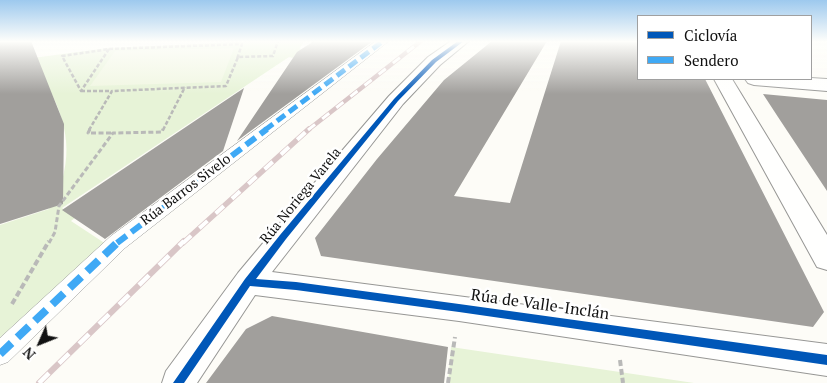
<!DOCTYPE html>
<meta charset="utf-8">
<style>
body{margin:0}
#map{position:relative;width:827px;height:383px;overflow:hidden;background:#fdfcf7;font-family:"PT Serif",serif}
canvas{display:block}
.legend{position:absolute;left:637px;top:15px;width:175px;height:65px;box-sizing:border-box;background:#fff;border:1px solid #a0a0a0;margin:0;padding:6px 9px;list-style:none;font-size:15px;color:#111}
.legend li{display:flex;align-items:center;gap:10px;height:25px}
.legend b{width:25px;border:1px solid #a0a0a0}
.north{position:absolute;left:15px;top:318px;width:50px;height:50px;-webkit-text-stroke:4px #fff;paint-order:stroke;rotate:226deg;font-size:14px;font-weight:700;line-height:20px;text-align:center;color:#111}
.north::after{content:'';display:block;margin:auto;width:18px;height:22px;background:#111;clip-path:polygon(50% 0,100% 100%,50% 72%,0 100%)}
</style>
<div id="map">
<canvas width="827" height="383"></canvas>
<ul class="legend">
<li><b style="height:6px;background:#0057b8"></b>Ciclovía</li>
<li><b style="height:6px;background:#3fa9f5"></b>Sendero</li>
</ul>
<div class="north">N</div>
</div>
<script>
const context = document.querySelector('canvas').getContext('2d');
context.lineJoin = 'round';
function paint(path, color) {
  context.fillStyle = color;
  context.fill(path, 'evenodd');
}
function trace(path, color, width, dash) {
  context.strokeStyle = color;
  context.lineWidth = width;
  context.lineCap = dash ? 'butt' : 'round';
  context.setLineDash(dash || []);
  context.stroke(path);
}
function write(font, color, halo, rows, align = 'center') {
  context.font = font + ' "PT Serif",serif';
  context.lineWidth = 5;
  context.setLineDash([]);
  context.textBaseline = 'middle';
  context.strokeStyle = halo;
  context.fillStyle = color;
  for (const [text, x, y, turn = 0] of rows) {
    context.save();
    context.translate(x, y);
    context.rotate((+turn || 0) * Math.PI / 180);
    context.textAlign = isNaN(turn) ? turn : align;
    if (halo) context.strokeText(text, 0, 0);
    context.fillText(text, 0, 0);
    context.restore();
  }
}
const green = new Path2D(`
 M260,41H304L300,48L302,52L293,58L289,57L62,208L76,217L71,221L109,246L0,346V225L49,209C54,197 62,185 64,172C74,130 53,93 32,58L108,48Z
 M451,347L694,383H448Z`);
const pitch = new Path2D(`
 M234,48L221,82L90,86L115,51Z`);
const building = new Path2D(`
 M0,41H31L64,124L63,204L0,224Z
 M314,41H373L237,141L297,52Z
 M492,41H547L454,196L510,203L561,41H638V79H705L824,312L813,327L321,256L315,238L377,159L444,80Z
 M244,88L223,151L105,239L62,210Z
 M763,94L827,100V191L778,117Z
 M272,316L448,347L444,383H206L246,329Z`);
const pathFar2 = new Path2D(`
 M109,49L242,44L237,59
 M109,49L81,91L62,56Z
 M81,91H111
 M89,130L112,91L226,86L238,57L273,56L278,41
 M163,130L185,87`);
const pathFar1 = new Path2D(`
 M90,129L88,133H112
 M49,243L55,232L59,206L113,133L162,132L163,129`);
const path = new Path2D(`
 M12,304L49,241
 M620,360L623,383
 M448,383L455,337`);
const pedestrian = new Path2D(`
 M376,41H389L125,248L8,362L0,365V338L111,236Z`);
const minor = new Path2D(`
 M451,41H469L440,65L403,104L272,272L827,344V376L459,321L255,295L197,383H162L166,371L238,273L274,230L389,96L428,57Z
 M811,78L827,79V91L754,85L748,83L745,79Z
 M714,79H732L827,235V270L817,267Z`);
const railFar2 = new Path2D(`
 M308,130L421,41`);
const railFar1 = new Path2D(`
 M183,243L309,129`);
const rail = new Path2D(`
 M39,383L184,241`);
const quietFar2 = new Path2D(`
 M265,130L383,41`);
const quietFar1 = new Path2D(`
 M117,243L267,129`);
const quiet = new Path2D(`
 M0,354L119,241`);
const cycleway = new Path2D(`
 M458,41H464L436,62L398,101L286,239L256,279L296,282L459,304L827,355V365L459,312L296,290L250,286L184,383H173L245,279L280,235L394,99L432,60Z`);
const streetNames = [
 ["Rúa Barros Sivelo",186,190,-37],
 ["Rúa Noriega Varela",301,196,-51]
];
const nearStreetnames = [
 ["Rúa de Valle-Inclán",540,305,8]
];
paint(green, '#e7f3d7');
paint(pitch, '#f0f6e1');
paint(building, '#a19f9c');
trace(pedestrian, '#979795', 1);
trace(minor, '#979795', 2);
trace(pathFar2, '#b9b9b8', 2.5, [4, 2]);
trace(pathFar1, '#b9b9b8', 3, [5, 2.5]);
trace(path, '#b9b9b8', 4, [6, 3]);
paint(pedestrian, '#fffffe');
paint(minor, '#fffffe');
trace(railFar2, '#d9c6c7', 4.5);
trace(railFar1, '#d9c6c7', 5.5);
trace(rail, '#d9c6c7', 6);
trace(railFar2, '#fff', 3, [9]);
trace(railFar1, '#fff', 4, [11]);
trace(rail, '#fff', 4.5, [14]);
trace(quietFar2, '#3fa9f5', 5, [10, 5]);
trace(quietFar1, '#3fa9f5', 6, [12, 6]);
trace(quiet, '#3fa9f5', 8, [16, 8]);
paint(cycleway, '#0057b8');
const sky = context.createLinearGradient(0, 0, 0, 94);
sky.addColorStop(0, '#9dc9ee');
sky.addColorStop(0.44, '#fefefb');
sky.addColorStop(1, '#fefefb00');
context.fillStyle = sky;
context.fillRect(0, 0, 827, 94);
write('14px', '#111', '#fff', streetNames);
write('16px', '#111', '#fff', nearStreetnames);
</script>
